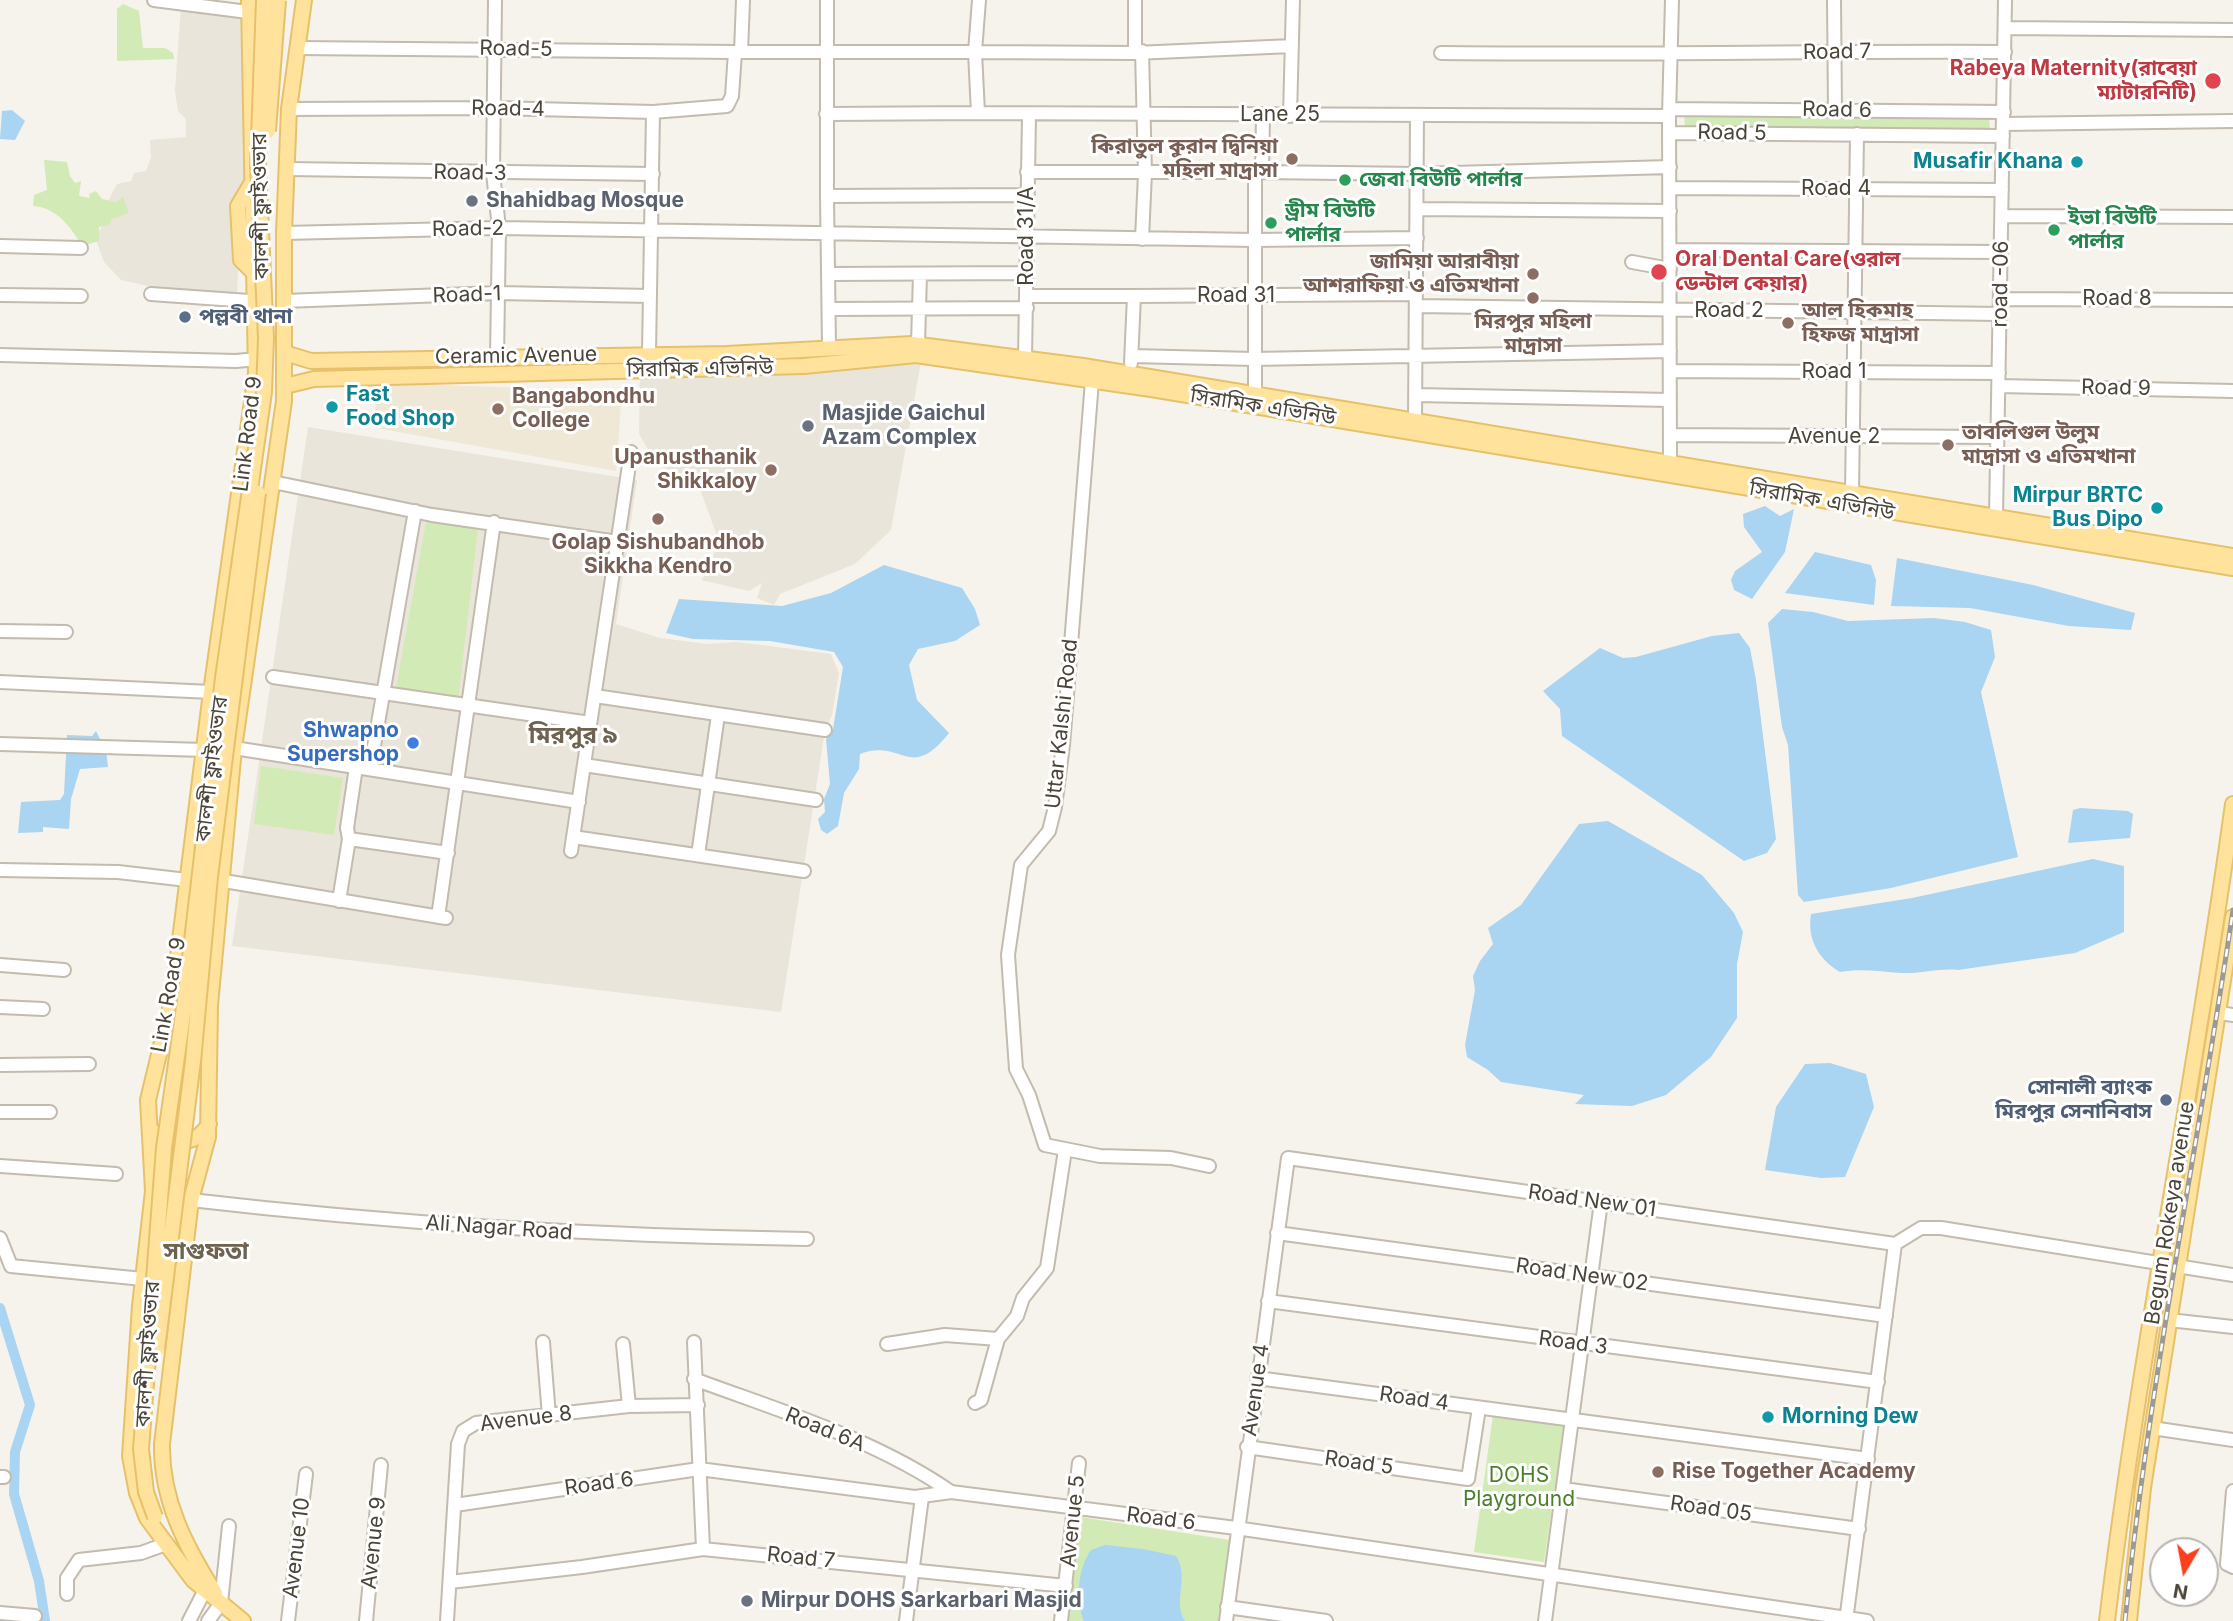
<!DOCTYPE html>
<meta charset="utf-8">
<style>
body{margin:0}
#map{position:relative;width:2233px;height:1621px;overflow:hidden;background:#f6f3ec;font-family:Inter,sans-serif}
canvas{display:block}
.north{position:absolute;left:2149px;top:1537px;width:70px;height:70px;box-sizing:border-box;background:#fff;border:2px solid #b7b4b0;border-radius:50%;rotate:190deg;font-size:19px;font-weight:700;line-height:28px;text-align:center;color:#4b4439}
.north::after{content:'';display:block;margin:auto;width:24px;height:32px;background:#fc3f1d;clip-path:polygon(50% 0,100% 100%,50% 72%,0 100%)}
</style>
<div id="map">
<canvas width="2233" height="1621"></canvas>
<div class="north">N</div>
</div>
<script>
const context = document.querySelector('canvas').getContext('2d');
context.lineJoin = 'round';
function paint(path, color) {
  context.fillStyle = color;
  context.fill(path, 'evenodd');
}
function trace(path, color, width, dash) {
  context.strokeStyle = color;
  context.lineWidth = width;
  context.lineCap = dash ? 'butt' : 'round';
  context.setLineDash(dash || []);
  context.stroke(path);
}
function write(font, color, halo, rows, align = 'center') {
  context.font = font + ' Inter,"Noto Sans Bengali",sans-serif';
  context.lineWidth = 6;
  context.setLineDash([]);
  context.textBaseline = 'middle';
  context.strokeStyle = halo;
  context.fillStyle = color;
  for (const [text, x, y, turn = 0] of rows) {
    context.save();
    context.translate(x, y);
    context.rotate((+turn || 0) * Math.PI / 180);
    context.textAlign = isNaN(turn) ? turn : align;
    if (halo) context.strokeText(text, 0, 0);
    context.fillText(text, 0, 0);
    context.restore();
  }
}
const residential = new Path2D(`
 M181,5L244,11L250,173L240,233L237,294L180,293L121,280L104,262L95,237L104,224L108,201L117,184L131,181L134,173L146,171L151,157L150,140L186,137V119L178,111L175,91Z
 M891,358L921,362L891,530L855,564L780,594L774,605L757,598L762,583L749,591L701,580L711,567L717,536L697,481L657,465L639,434L640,369Z
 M308,427L637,480L616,624L660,638L707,644L738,642L831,654L839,673L832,715L825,731L781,1012L232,946Z`);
const education = new Path2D(`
 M375,383L622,391L616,471L376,428Z`);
const green = new Path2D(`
 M123,4L139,11L143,48H165L173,53L174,59L117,61V9Z
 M1684,114L1989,116L1990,130L1685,131Z
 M44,160L67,162L70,176L75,183L81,181L79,196L90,198L89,194L96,191L102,199L116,202L123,197L129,213L112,219L109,225L99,227V241L82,246C71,227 56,207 33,206L34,195L47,190Z
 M426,522L478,528L458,701L396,688Z
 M261,766L343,778L334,835L254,824Z
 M1493,1415L1564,1425L1544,1562L1474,1552Z
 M1080,1517L1230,1540L1221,1621H1066Z`);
const water = new Path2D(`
 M12,110L25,121L15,140L0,139L2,111Z
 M1765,506L1780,516L1794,509L1785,552L1752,599L1734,590L1731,580L1735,571L1762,552L1744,527L1743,514Z
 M1815,552L1871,565L1876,580L1874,605L1785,593Z
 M1897,558L2033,585L2135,613L2131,630L2069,626L1970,608L1891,606Z
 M884,565L962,588L975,609L980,625L955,641L918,649L909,665L917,700L949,733C909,783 903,738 860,754L859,769L844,793L838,826L827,834L821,830L818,819L825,812L824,799L830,784L826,739L833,729L843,667L834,652L770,641L693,639L666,633L679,599L782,606L831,593Z
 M1782,609L1813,612L1848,621L1934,618L1965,622L1991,630L1995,657L1981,692L2018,857L1891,888L1804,902L1798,895L1788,745L1782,727L1768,623Z
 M1739,633L1750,648L1756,680L1776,839L1767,853L1744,861L1562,736L1560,709L1543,691L1600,648L1623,658L1636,657L1712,636Z
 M96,731L106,751L108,767L80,769L71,799L69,829L43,827V832L18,833L21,802L60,800L64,794L67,735L92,736Z
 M2080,808L2128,811L2133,814L2130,838L2068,843L2073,810Z
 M1608,821L1702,875L1734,913L1743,932L1737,964V1018L1711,1057L1666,1095L1632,1106L1575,1104L1584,1095L1501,1082L1488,1070L1467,1057L1465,1045L1475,990L1473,976L1480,961L1493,944L1488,928L1521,905L1579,824Z
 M2093,859L2124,866V932L2075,953L1958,970C1939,968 1921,974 1902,973C1880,972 1862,968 1840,972C1818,959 1807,939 1811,914L1912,898Z
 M1830,1063L1866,1074L1874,1107L1845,1177L1821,1178L1765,1170L1776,1107L1805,1064Z
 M1105,1545L1143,1549L1176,1556C1190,1577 1172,1602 1185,1621H1084C1075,1602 1078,1567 1091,1550Z`);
const canal = new Path2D(`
 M0,1308L30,1405L15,1452L14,1494L39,1581L45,1621`);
const minor = new Path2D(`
 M154,0L248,12
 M495,0L493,173L499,228L497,358
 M979,0L975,52L1135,53L1292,46
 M1135,0V53
 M1834,0L1835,110
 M2005,28L2233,30
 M297,48L735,52
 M1142,51L1145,173L1142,239
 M741,52H975L978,113L1669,116
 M1441,53C1629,55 1817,51 2005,52
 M289,109L495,108L653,112L727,106L732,96L735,52H741L743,0
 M1670,109L2004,112
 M826,114L978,113
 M1290,116L1293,0
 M2003,124L2233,121
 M1670,133L2003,136
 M287,169L653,174
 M1027,172H1255
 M1262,172L1417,174L1670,167
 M1670,188L2002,190
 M827,196V0
 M1417,209L1670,211
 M2002,216L2233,217
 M284,233L499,228L1255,240L1417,238
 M0,246L81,248
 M1670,250L2001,252
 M1632,262L1670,269
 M829,274L1027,273
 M151,294L249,301L250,313
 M0,295L81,296
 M1026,296H1134
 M2000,299L2233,300
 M284,301L498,293L650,296
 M1416,306L2000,314
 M829,309L1027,308
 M918,344L920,274
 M829,347L827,196L1026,195
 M649,353L653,112
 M0,355L236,361L257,359
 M1132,356L1254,359L1670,351
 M1025,358L1029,115
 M1131,363L1134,296L1416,294
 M1670,371L1999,373
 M1092,381L1063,745L1055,807L1049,831L1021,865L1008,955L1016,1069L1029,1095L1045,1145L1100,1156L1171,1158L1209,1166
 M1999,386L2233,391
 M1255,394V172H1262L1263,116
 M1415,395L1670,400
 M1415,421L1417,115
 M1670,435L1998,437
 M1670,462L1669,116L1672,0
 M273,482L432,515L618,542
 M1852,493L1857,134
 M1996,516L2005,0
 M0,631L66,632
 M273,677L590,723
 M0,682L211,692
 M595,696L825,730
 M0,744L204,750
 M234,748L579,802
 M584,765L816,800
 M356,767L347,828L349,839L448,853
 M370,769L415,511
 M573,837L804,871
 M571,851L631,452
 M698,855L718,715
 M0,870L118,872L187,880
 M224,881L446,918
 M339,901L349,839
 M438,917L494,522
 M0,965L64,970
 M0,1007L43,1009
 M2220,1013L2233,1015
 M0,1065L89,1064
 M0,1112H50
 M0,1166L116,1174
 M191,1200C396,1224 601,1236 807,1239
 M1277,1233L1886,1316
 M0,1238L11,1266L143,1279
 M1268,1301L1878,1382
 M2169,1320L2233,1327
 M543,1342L549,1416
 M694,1342L703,1549
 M623,1344L629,1406
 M887,1344L945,1335L998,1339L1017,1316L1023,1298L1047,1268L1065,1150
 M1257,1378L1868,1459
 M694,1379C780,1411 875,1439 951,1492
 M975,1403L981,1400L998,1339
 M2152,1428L2233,1440
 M1247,1447L1468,1479L1479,1408
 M0,1477H4
 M1563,1489L1859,1529
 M2233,1491L2227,1564L2233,1567
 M455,1505L699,1469L915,1497L951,1492L1236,1528L1867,1621
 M450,1582L582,1567L703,1549L1066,1586
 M67,1594V1578L79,1560L141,1553L166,1544
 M1227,1607L1326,1621
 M0,1613L35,1616
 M189,1621L205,1590
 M208,1621L221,1603L229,1526
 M288,1621L306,1474
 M366,1621L381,1465
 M447,1621L458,1444L463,1431L476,1423L629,1406L698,1405
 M906,1621L922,1497
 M1061,1621L1079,1463
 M1226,1621L1288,1158L1895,1244
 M1545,1621L1601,1202
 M1846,1621L1895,1244L1921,1228H1941L2233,1275`);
const major = new Path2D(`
 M251,184L238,206L241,260L253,272
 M285,353L311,361L727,354L912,344L1083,366L2233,556
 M285,386L314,379L804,366L916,355L1151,389L2233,568
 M158,1133C177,1144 197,1145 209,1124
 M215,1593C186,1547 161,1500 162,1444L191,1200L208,1137L210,1005L234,748L284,401V233L289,109L304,0
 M243,1621L193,1580L147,1518L137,1493L130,1456L140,1306L153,1191L148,1100L173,996L211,692L256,373L249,0
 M2107,1621C2140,1348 2196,1077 2233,804
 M2129,1621L2143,1488L2233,917`);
const rail = new Path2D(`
 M2125,1621C2149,1382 2198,1147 2233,910`);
const majorBridge = new Path2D(`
 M268,131L278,0
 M157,1349L193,1061L210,877L258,493
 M155,1517L146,1492L141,1449L164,1148L185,1000L223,678L264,392L266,338L258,166L264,0`);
const markers = [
 [2213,81,9,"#e0444e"],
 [1292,159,7,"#8d6e63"],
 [2077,162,7,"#0f9aa8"],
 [1345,180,7,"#2e9e5b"],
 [472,201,7,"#6b7280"],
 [1271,223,7,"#2e9e5b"],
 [2054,230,7,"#2e9e5b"],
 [1659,272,9,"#e0444e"],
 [1533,274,7,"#8d6e63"],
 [1533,298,7,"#8d6e63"],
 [185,317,7,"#5c6f8a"],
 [1788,323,7,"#8d6e63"],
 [332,407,7,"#0f9aa8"],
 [498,409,7,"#8d6e63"],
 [808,426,7,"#6b7280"],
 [1948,445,7,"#8d6e63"],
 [771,470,7,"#8d6e63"],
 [2157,508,7,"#0f9aa8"],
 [658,519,7,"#8d6e63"],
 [413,743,7,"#3f7fe0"],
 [2166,1100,7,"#5c6f8a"],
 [1768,1417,7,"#0f9aa8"],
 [1658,1472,7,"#8d6e63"],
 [747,1601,7,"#6b7280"]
];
const streetNames = [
 ["Road-5",516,49,1],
 ["Road 7",1837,52,-1],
 ["Road-4",508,109,1],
 ["Road 6",1837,110,1],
 ["Lane 25",1280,115],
 ["Road 5",1732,133,1],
 ["Road-3",470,173,1],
 ["Road 4",1836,189],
 ["কালশী ফ্লাইওভার",261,206,-91],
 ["Road-2",468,229,-1],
 ["Road 31/A",1027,236,-90],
 ["road -06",2001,284,-89],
 ["Road-1",467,295,-2],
 ["Road 31",1236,296],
 ["Road 8",2117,299],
 ["Road 2",1729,311],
 ["Ceramic Avenue",516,356,-1],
 ["সিরামিক এভিনিউ",700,369,-1],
 ["Road 1",1834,372],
 ["Road 9",2116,388,1],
 ["সিরামিক এভিনিউ",1263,407,9],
 ["Link Road 9",248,434,-83],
 ["Avenue 2",1834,437],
 ["সিরামিক এভিনিউ",1822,501,10],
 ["Uttar Kalshi Road",1062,724,-84],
 ["কালশী ফ্লাইওভার",212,769,-83],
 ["Link Road 9",169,995,-80],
 ["Road New 01",1592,1201,8],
 ["Begum Rokeya avenue",2170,1213,-81],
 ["Ali Nagar Road",499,1228,4],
 ["Road New 02",1582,1275,8],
 ["Road 3",1573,1343,8],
 ["কালশী ফ্লাইওভার",148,1354,-86],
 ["Avenue 4",1256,1390,-82],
 ["Road 4",1414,1399,8],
 ["Avenue 8",526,1419,-7],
 ["Road 6A",825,1430,22],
 ["Road 5",1359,1463,8],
 ["Road 6",599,1484,-8],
 ["Road 05",1711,1509,8],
 ["Road 6",1161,1519,7],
 ["Avenue 5",1073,1521,-84],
 ["Avenue 9",374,1543,-84],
 ["Avenue 10",297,1548,-83],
 ["Road 7",801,1558,6]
];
const healthNames = [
 ["Rabeya Maternity(রাবেয়া",2197,69],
 ["ম্যাটারনিটি)",2197,93],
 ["Oral Dental Care(ওরাল",1675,260,"left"],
 ["ডেন্টাল কেয়ার)",1675,284,"left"]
];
const educationNames = [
 ["কিরাতুল কুরান দ্বিনিয়া",1278,147,"right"],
 ["মহিলা মাদ্রাসা",1278,171,"right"],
 ["জামিয়া আরাবীয়া",1519,262,"right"],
 ["আশরাফিয়া ও এতিমখানা",1519,286,"right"],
 ["আল হিকমাহ",1802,311],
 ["হিফজ মাদ্রাসা",1802,335],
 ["মিরপুর মহিলা",1533,322,"center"],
 ["মাদ্রাসা",1533,346,"center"],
 ["Bangabondhu",512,397],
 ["College",512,421],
 ["তাবলিগুল উলুম",1962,433],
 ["মাদ্রাসা ও এতিমখানা",1962,457],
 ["Upanusthanik",757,458,"right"],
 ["Shikkaloy",757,482,"right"],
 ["Golap Sishubandhob",658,543,"center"],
 ["Sikkha Kendro",658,567,"center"],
 ["Rise Together Academy",1672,1472]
];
const cultureNames = [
 ["Musafir Khana",2063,162],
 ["Fast",346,395,"left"],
 ["Food Shop",346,419,"left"],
 ["Mirpur BRTC",2143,496],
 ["Bus Dipo",2143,520],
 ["Morning Dew",1782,1417,"left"]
];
const leisureNames = [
 ["জেবা বিউটি পার্লার",1359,180],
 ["ড্রীম বিউটি",1285,211],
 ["পার্লার",1285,235],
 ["ইভা বিউটি",2068,218],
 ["পার্লার",2068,242]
];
const worshipNames = [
 ["Shahidbag Mosque",486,201],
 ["Masjide Gaichul",822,414],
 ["Azam Complex",822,438],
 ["Mirpur DOHS Sarkarbari Masjid",761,1601]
];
const serviceNames = [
 ["পল্লবী থানা",199,317],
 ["সোনালী ব্যাংক",2152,1088,"right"],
 ["মিরপুর সেনানিবাস",2152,1112,"right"]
];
const shopNames = [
 ["Shwapno",399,731],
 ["Supershop",399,755]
];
const parkNames = [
 ["DOHS",1519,1476],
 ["Playground",1519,1500]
];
const quarterNames = [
 ["মিরপুর ৯",573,736],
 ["সাগুফতা",206,1252]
];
paint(residential, '#eae5da');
paint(education, '#efe8d6');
paint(green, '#d2eab5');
paint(water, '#a9d4f2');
trace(canal, '#a9d4f2', 10);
trace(minor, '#c2bbae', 16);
trace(major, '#e6c16a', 18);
trace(minor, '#fff', 12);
trace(major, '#ffe39c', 14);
trace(rail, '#9a9a9a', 5);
trace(rail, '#fff', 2.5, [8]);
trace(majorBridge, '#e6c16a', 18, []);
trace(majorBridge, '#ffe39c', 14);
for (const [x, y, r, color] of markers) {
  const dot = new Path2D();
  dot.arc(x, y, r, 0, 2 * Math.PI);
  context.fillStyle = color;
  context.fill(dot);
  trace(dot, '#fff', 2.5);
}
write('21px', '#4b4439', '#fff', streetNames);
write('bold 21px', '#be3a42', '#fff', healthNames, 'right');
write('bold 21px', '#785e54', '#fff', educationNames, 'left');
write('bold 21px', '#0d838f', '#fff', cultureNames, 'right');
write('bold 21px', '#27864d', '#fff', leisureNames, 'left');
write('bold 21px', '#5b616d', '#fff', worshipNames, 'left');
write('bold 21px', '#4e5e75', '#fff', serviceNames, 'left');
write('bold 21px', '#366cbe', '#fff', shopNames, 'right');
write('21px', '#4a7f2a', '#fff', parkNames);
write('bold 24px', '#6e6250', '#fff', quarterNames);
</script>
